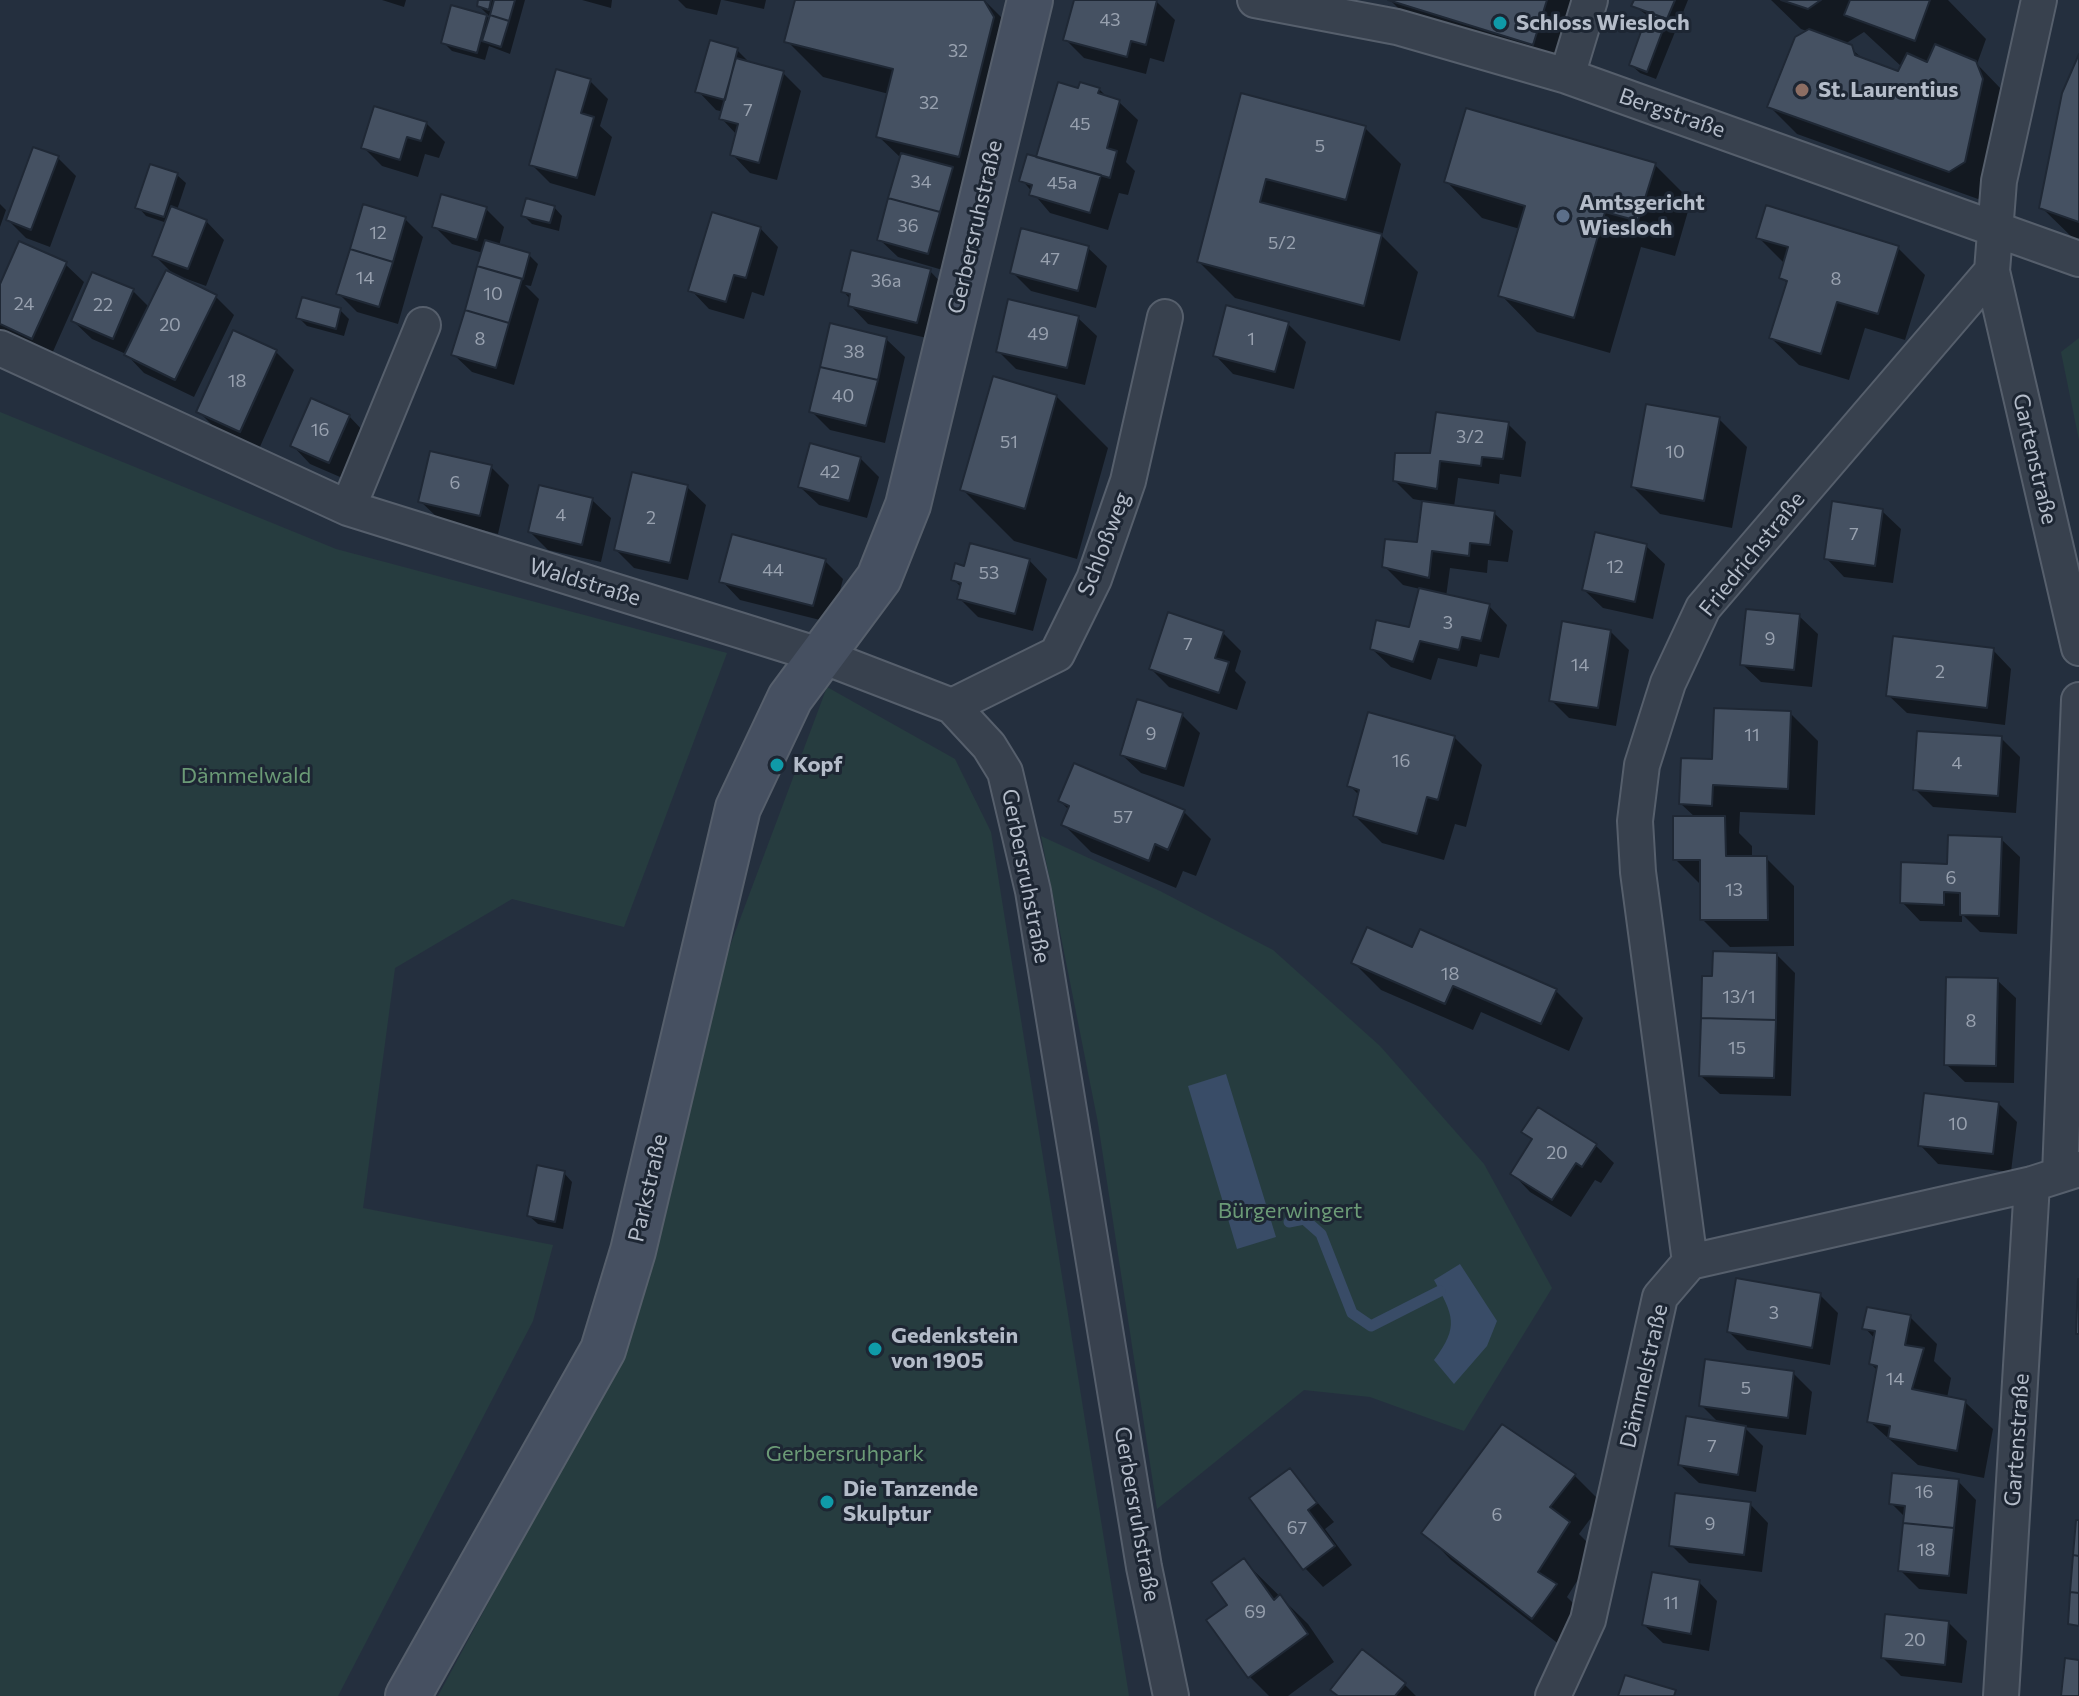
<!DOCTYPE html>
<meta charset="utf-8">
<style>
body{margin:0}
canvas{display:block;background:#242f3e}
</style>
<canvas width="2079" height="1696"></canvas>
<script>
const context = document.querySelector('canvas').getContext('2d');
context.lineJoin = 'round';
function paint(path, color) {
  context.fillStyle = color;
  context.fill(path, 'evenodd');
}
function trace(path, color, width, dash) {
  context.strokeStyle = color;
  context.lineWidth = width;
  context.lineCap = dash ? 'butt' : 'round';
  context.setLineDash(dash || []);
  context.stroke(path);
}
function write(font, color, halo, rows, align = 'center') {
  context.font = font + ' Commissioner,sans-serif';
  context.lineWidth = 6;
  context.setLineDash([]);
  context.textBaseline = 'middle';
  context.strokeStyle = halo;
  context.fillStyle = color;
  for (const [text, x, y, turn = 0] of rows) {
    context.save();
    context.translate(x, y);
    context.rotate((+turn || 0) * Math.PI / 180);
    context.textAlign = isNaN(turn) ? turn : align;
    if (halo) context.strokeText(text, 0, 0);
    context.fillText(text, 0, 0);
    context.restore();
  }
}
const green = new Path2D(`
 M2079,338V440L2061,352Z
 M0,412L336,549L727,653L624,927L512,899L395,968L363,1208L553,1245L533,1321L338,1696H0Z
 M827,687L955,759L991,832L1129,1696H438L622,1355L715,986Z
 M1041,836L1160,891L1273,950L1380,1046L1484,1164L1552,1288L1464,1431L1370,1397L1304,1390L1157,1509L1098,1123Z`);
const water = new Path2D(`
 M1226,1074L1276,1237L1237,1249L1188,1086Z
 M1460,1264L1497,1321L1487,1346L1454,1384L1434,1360C1460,1326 1453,1315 1434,1280Z`);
const shadow = new Path2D(`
 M382,0H406L404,7Z
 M481,0H525L510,54L489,46L485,60L452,51L443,42L452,8L491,18L479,6Z
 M582,0H612L611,8Z
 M678,0H721L717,15L686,8Z
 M723,0H766L764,9Z
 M797,0H984L1016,32L946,271L898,257L879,239L902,159L878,136L889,94L823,77L787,41Z
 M1076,0L1156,1L1175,20L1164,62L1150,58L1146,74L1084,58L1065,39Z
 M1390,0H1594L1569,80L1426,36Z
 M1636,0H1688L1656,79L1640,73L1631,65L1648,16L1633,5Z
 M1771,0H1948L1986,39L1977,64L2003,91L1993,189L1978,199L1797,134L1770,107L1809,32L1801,29ZM1864,32L1902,67L1899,74L1866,61L1845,44Z
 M737,50L752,65L783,73L801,91L777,180L750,173L732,154L737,135L722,119L724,112L716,110L698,91Z
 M2079,59V244L2041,207Z
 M589,80L608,99L600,126L612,137L595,196L550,183L531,164Z
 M1099,89L1108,98L1119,102L1138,120L1126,162L1135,171L1128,195L1119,193L1108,230L1050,213L1022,180L1079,90Z
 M1242,96L1365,128L1401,164L1382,236L1418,272L1400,341L1235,298L1199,262Z
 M426,123L445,142L439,158L425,154L418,177L382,166L364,148Z
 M58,158L76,176L50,247L26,238L8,220Z
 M1655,165L1691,201L1675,256L1641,247L1610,353L1537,332L1501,295L1520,229L1482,218L1446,181Z
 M177,175L186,183L177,210L206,221L224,240L206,286L184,278L183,281L216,297L234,315L194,397L144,373L126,354L92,339L73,321L133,291L149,307L175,276L154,255L167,223L146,216L138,207Z
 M0,204L6,210L0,227Z
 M554,207L562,216L559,231L532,224L523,215Z
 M486,209L504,227L499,246L529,255L538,264L531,286L525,285L539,299L514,385L472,372L453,354L483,253L452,244L434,226Z
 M405,219L423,237L398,324L357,312L339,294Z
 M760,228L778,247L764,296L752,292L744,319L709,309L691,290Z
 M1758,237L1898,248L1925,275L1905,340L1865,328L1849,380L1799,365L1771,338L1788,284L1781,277L1785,264Z
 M1088,248L1107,266L1096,308L1031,291L1012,272Z
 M65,264L84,282L51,356L6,335L0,330V288Z
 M930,271L948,290L935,340L868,324L850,305L851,300L843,291Z
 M340,310L349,319L344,336L307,326L298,317Z
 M1078,318L1097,336L1085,385L1016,369L998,351Z
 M1287,323L1306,342L1294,389L1233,374L1215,355Z
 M886,339L905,357L885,443L830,430L812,412Z
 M276,352L294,370L259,449L217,430L198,411Z
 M1056,396L1108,448L1077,559L1014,541L963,490Z
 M349,416L367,435L347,480L310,464L292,445Z
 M1719,419L1747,447L1732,528L1660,514L1633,487Z
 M1508,424L1526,442L1521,477L1500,474L1499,484L1458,478L1454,507L1494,513L1513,531L1508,562L1488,560L1487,573L1450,568L1446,597L1489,606L1507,625L1499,658L1480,654L1477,667L1438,658L1431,680L1391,667L1372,649L1411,629L1420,589L1403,585L1384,566L1419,544L1424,501L1413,499L1395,481L1432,455Z
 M860,458L879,477L867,518L819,505L800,487Z
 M491,467L509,485L498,534L439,519L420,501Z
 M687,487L706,505L688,580L634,568L616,550Z
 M592,500L611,518L601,562L548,550L530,532Z
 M1882,511L1901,529L1893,583L1844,577L1826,558Z
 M1646,546L1665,564L1653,619L1603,608L1584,590Z
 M1029,560L1047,579L1033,631L978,617L959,598L962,588L953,579L966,568Z
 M825,561L843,579L832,623L740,600L722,581Z
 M1799,616L1818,634L1812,687L1761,682L1742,664Z
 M1610,631L1629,650L1616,726L1569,718L1551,700Z
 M1223,633L1241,651L1235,671L1246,682L1237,710L1169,687L1151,669Z
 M1993,650L2011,669L2005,725L1907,713L1888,695Z
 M1790,713L1818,741L1815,815L1740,812L1739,833L1752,846V858H1766L1794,886V946L1730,947L1702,919V886L1675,859L1696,818L1681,804L1714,761Z
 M1182,715L1200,733L1184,787L1141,773L1122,755Z
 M1454,737L1482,765L1466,827L1455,824L1444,860L1382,843L1355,816L1360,796L1350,786Z
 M2001,738L2020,757L2016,813L1933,807L1915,789Z
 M1060,801L1184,812L1211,839L1196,876L1183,871L1176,888L1091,852L1064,825L1070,811Z
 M2001,839L2020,857L2017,934L1980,932L1962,914V922L1920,921L1902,902L1949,866Z
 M1413,949L1556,991L1583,1018L1569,1051L1481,1012L1473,1030L1381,990L1353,962Z
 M1777,955L1795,973L1791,1096L1720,1094L1701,1076L1714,978Z
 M1997,980L2016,998L2014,1083L1965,1082L1946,1064Z
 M1999,1104L2017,1122L2011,1172L1938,1164L1920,1145Z
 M1524,1132L1595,1145L1614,1163L1601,1183L1595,1180L1571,1217L1530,1192L1512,1173L1533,1141Z
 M564,1173L572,1182L563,1229L538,1224L529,1216Z
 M1820,1295L1838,1313L1830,1365L1747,1350L1729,1332Z
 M1910,1317L1937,1344L1934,1361L1951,1378L1947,1398L1965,1402L1993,1429L1984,1478L1918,1465L1869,1421L1878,1371L1871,1364L1876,1340L1865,1328Z
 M1793,1373L1812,1392L1806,1435L1744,1427L1763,1446L1756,1492L1699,1483L1680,1465L1720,1424L1701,1405Z
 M1290,1470L1334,1522L1325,1529L1352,1565L1323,1587L1305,1568Z
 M1574,1475L1602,1503L1579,1534L1596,1551L1567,1597L1584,1614L1560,1645L1451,1560L1424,1532Z
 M1958,1481L1976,1500L1967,1594L1919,1589L1901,1571L1906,1518L1891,1503Z
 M1750,1504L1768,1523L1762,1572L1689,1563L1671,1545Z
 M1244,1561L1308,1624L1334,1662L1288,1696H1269L1249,1676L1230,1605Z
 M1699,1582L1717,1601L1709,1651L1663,1643L1644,1625Z
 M1948,1622L1967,1641L1962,1683L1901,1676L1883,1658Z
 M1404,1684L1416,1696H1339Z`);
const stream = new Path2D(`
 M1289,1222L1304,1219L1321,1234L1352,1313L1371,1326L1440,1291`);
const building = new Path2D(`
 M478,0H491L489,10L477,6Z
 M494,0H515L509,21L490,15Z
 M795,0H984L994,17L959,157L876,137L893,69L784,42Z
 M1074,0H1157L1146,45L1131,41L1127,57L1063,40Z
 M1388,0H1547L1533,45Z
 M1634,0H1675L1667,19L1631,6Z
 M1781,0H1821L1808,9Z
 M1850,0H1930L1915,41L1844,15Z
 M451,5L487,15L477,53L441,43Z
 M1648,12L1667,19L1647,72L1629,65Z
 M490,15L509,21L501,47L482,41Z
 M1809,29L1852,45L1855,55L1898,71L1907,53L1927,62L1935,44L1976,61L1983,79L1965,162L1949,172L1767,107L1795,37Z
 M710,40L738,48L725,100L695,92Z
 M2079,54V222L2039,208L2062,93Z
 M736,58L784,71L759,163L730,155L738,124L719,119Z
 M556,69L591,79L581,113L594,117L577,178L529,165Z
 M1058,82L1078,88L1080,82L1100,88L1098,93L1120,100L1107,148L1117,151L1110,178L1036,157Z
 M1241,93L1366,126L1346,200L1266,179L1260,202L1382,234L1364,306L1197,262Z
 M374,106L427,122L421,141L407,137L400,160L361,148Z
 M1466,108L1656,163L1638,221L1605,212L1574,318L1498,296L1525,206L1444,182Z
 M33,147L59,156L31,230L6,220Z
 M901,153L953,167L940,212L888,198Z
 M1027,154L1101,175L1090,213L1029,195L1032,185L1019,181Z
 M150,164L178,173L164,217L135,208Z
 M441,194L487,207L477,240L432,227Z
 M526,198L555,206L550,223L521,216Z
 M888,198L940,212L928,254L877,240Z
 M363,204L406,217L393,262L350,249Z
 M1766,205L1899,246L1878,314L1837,302L1821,354L1769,338L1787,281L1779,278L1788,247L1756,238Z
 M171,206L207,220L188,269L152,256Z
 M712,212L761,227L746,278L734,275L726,302L688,291Z
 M1021,228L1089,246L1078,291L1010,273Z
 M485,240L530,253L523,279L477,266Z
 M19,241L67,262L32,339L0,324V284Z
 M350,249L393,262L379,307L336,294Z
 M851,250L931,269L917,323L848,306L850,294L841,292Z
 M477,266L522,279L509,323L465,310Z
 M166,270L217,295L175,380L124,355Z
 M92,272L134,289L113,339L71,321Z
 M302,297L341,308L336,329L296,318Z
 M1008,299L1079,316L1067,368L996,352Z
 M1226,305L1289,322L1275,372L1213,356Z
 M465,310L509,323L496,368L451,355Z
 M830,323L887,337L878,380L820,367Z
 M233,330L277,350L240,432L196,412Z
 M820,367L878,380L866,426L809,412Z
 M993,376L1057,395L1025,509L960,490Z
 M311,398L350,415L329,463L290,446Z
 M1646,404L1720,417L1704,501L1631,487Z
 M1436,412L1509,422L1503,459L1482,457L1481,466L1440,461L1437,489L1393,481L1395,453H1430Z
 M810,443L861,457L849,501L798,487Z
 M430,451L492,465L480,516L418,502Z
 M632,472L688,485L670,563L614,550Z
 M539,485L593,498L582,545L528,532Z
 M1422,501L1495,511L1490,545L1470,543L1469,556L1432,551L1429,578L1382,567L1385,539L1417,542Z
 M1832,501L1883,509L1875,566L1824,559Z
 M1595,532L1647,544L1635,602L1582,590Z
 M732,534L826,559L813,606L719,582Z
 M970,543L1030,559L1015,614L957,599L961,583L951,580L955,563L964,566Z
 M1419,588L1490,604L1481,641L1462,637L1459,650L1420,641L1413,662L1370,649L1376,620L1409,627Z
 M1746,609L1800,614L1794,670L1740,665Z
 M1168,612L1224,631L1215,658L1229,662L1219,693L1149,669Z
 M1562,621L1611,630L1598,708L1549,701Z
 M1893,636L1994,648L1987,708L1886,696Z
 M1137,699L1183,713L1166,769L1120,755Z
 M1714,708L1791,711L1788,789L1713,785L1712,806L1679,804L1681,758L1712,759Z
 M1368,712L1455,736L1438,800L1427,797L1417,834L1353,816L1359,790L1347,786Z
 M1917,731L2002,736L1998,796L1913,790Z
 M1074,763L1185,810L1168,850L1155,844L1149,861L1061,825L1069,806L1058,801Z
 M1673,816H1725L1726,856H1767L1768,920H1700V860H1673Z
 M1948,835L2002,837L1999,916L1960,915V893L1944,892V905L1900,903L1901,862L1947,864Z
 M1367,927L1412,947L1420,929L1557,989L1541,1024L1453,986L1445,1004L1351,963Z
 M1713,951L1777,953L1776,1020L1701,1018L1702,976H1712Z
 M1946,977L1998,978L1996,1066L1944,1065Z
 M1701,1018L1776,1020L1774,1078L1699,1076Z
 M1924,1093L1999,1102L1993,1154L1918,1146Z
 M1538,1107L1597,1144L1582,1167L1576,1163L1552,1200L1510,1174L1532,1139L1521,1132Z
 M537,1165L565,1171L555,1222L527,1216Z
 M1736,1278L1821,1293L1812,1348L1727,1332Z
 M2078,1279H2079V1334H2076Z
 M1867,1307L1911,1315L1905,1345L1924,1348L1912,1389L1966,1400L1957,1451L1888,1438L1890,1426L1867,1422L1877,1366L1869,1364L1875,1331L1862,1329Z
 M1705,1359L1794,1371L1788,1418L1699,1406Z
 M1686,1416L1746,1426L1738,1475L1678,1465Z
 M1502,1424L1576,1474L1550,1507L1570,1522L1538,1572L1557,1584L1532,1619L1421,1533Z
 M1290,1468L1317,1503L1308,1510L1335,1546L1303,1570L1249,1498Z
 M1892,1473L1959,1479L1954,1528L1903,1523L1905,1506L1889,1504Z
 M1675,1493L1751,1502L1744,1555L1669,1546Z
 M2076,1520H2079V1556L2073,1555Z
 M1903,1523L1954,1528L1949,1576L1898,1571Z
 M2073,1555L2079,1556V1593L2070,1592Z
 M1244,1558L1274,1600L1280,1594L1308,1634L1248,1678L1206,1620L1227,1605L1211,1582Z
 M1652,1572L1700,1580L1691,1634L1642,1625Z
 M2070,1592L2079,1593V1626L2068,1624Z
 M1885,1614L1949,1621L1945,1665L1881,1658Z
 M1362,1649L1406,1683L1395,1696H1338L1330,1690Z
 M2065,1658L2079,1660V1696H2061Z
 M1625,1675L1676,1690L1674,1696H1618Z`);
const street = new Path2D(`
 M1255,0L1397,27L1567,76L2079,259
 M2039,0L1999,181L1992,271L2079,648
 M1567,76L1590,0
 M0,348L348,508L822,656L952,706L989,746L1005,772L1033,891L1144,1567L1171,1696
 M348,508L423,325
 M952,706L1057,654L1094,579L1128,481L1165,317
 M2060,1174L2079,700
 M1690,1262L1638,872L1635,821L1642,765L1668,683L1703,608L1992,271
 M1553,1696L1588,1620L1660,1297L1690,1262L2032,1184L2079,1169
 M2001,1696L2032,1184`);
const secondary = new Path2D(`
 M408,1696L603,1350L633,1251L738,808L790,698L879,578L908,505L1030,0`);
const markers = [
 [1500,23,8,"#0f9aa8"],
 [1802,90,8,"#8d6e63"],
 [1563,216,8,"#5c6f8a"],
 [777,765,8,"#0f9aa8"],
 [875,1349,8,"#0f9aa8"],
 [827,1502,8,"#0f9aa8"]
];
const numberNames = [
 ["43",1110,20],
 ["32",958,51],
 ["32",929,103],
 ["7",748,110],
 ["45",1080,124],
 ["5",1320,146],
 ["34",921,182],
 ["45a",1062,183],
 ["36",908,226],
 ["12",378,233],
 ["5/2",1282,243],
 ["47",1050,259],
 ["14",365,278],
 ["8",1836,279],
 ["36a",886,281],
 ["10",493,294],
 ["24",24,304],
 ["22",103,305],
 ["20",170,325],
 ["49",1038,334],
 ["8",480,339],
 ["1",1251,339],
 ["38",854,352],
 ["18",237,381],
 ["40",843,396],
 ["16",320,430],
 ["3/2",1470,437],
 ["51",1009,442],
 ["10",1675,452],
 ["42",830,472],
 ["6",455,483],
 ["4",561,515],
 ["2",651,518],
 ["7",1854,534],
 ["12",1615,567],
 ["44",773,570],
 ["53",989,573],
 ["3",1448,623],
 ["9",1770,639],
 ["7",1188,644],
 ["14",1580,665],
 ["2",1940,672],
 ["9",1151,734],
 ["11",1752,735],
 ["16",1401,761],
 ["4",1957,763],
 ["57",1123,817],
 ["6",1951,878],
 ["13",1734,890],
 ["18",1450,974],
 ["13/1",1739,997],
 ["8",1971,1021],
 ["15",1737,1048],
 ["10",1958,1124],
 ["20",1557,1153],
 ["3",1774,1313],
 ["14",1895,1379],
 ["5",1746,1388],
 ["7",1712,1446],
 ["16",1924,1492],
 ["6",1497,1515],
 ["9",1710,1524],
 ["67",1297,1528],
 ["18",1926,1550],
 ["11",1671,1603],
 ["69",1255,1612],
 ["20",1915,1640]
];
const poiNames = [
 ["Schloss Wiesloch",1516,23],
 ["St. Laurentius",1818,90],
 ["Amtsgericht",1579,203],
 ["Wiesloch",1579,228],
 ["Kopf",793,765],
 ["Gedenkstein",891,1336],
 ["von 1905",891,1361],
 ["Die Tanzende",843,1489],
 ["Skulptur",843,1514]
];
const streetNames = [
 ["Bergstraße",1672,113,19],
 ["Gerbersruhstraße",975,227,-77],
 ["Gartenstraße",2035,459,77],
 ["Schloßweg",1104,544,-69],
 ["Friedrichstraße",1752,554,-51],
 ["Waldstraße",585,582,17],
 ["Gerbersruhstraße",1026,876,79],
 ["Parkstraße",648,1188,-77],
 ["Dämmelstraße",1644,1376,-77],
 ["Gartenstraße",2017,1440,-86],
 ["Gerbersruhstraße",1137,1514,80]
];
const parkNames = [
 ["Dämmelwald",246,776],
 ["Bürgerwingert",1290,1211],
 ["Gerbersruhpark",845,1454]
];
paint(green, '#263c3f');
paint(water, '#394c67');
paint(shadow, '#0007');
trace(stream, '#394c67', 11);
paint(building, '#455162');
trace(building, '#1f2835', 2);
trace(street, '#565f6c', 38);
trace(secondary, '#565f6c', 48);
trace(street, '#38414e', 34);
trace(secondary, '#465061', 44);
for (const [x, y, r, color] of markers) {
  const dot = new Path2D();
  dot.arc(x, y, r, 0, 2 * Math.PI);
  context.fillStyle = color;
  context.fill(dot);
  trace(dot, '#1d2633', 3);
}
write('18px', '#98a1af', null, numberNames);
write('bold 22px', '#b4bcc9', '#1d2633', poiNames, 'left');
write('22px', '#b4bcc9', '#1d2633', streetNames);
write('22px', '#6b9a76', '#1d2633', parkNames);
</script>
